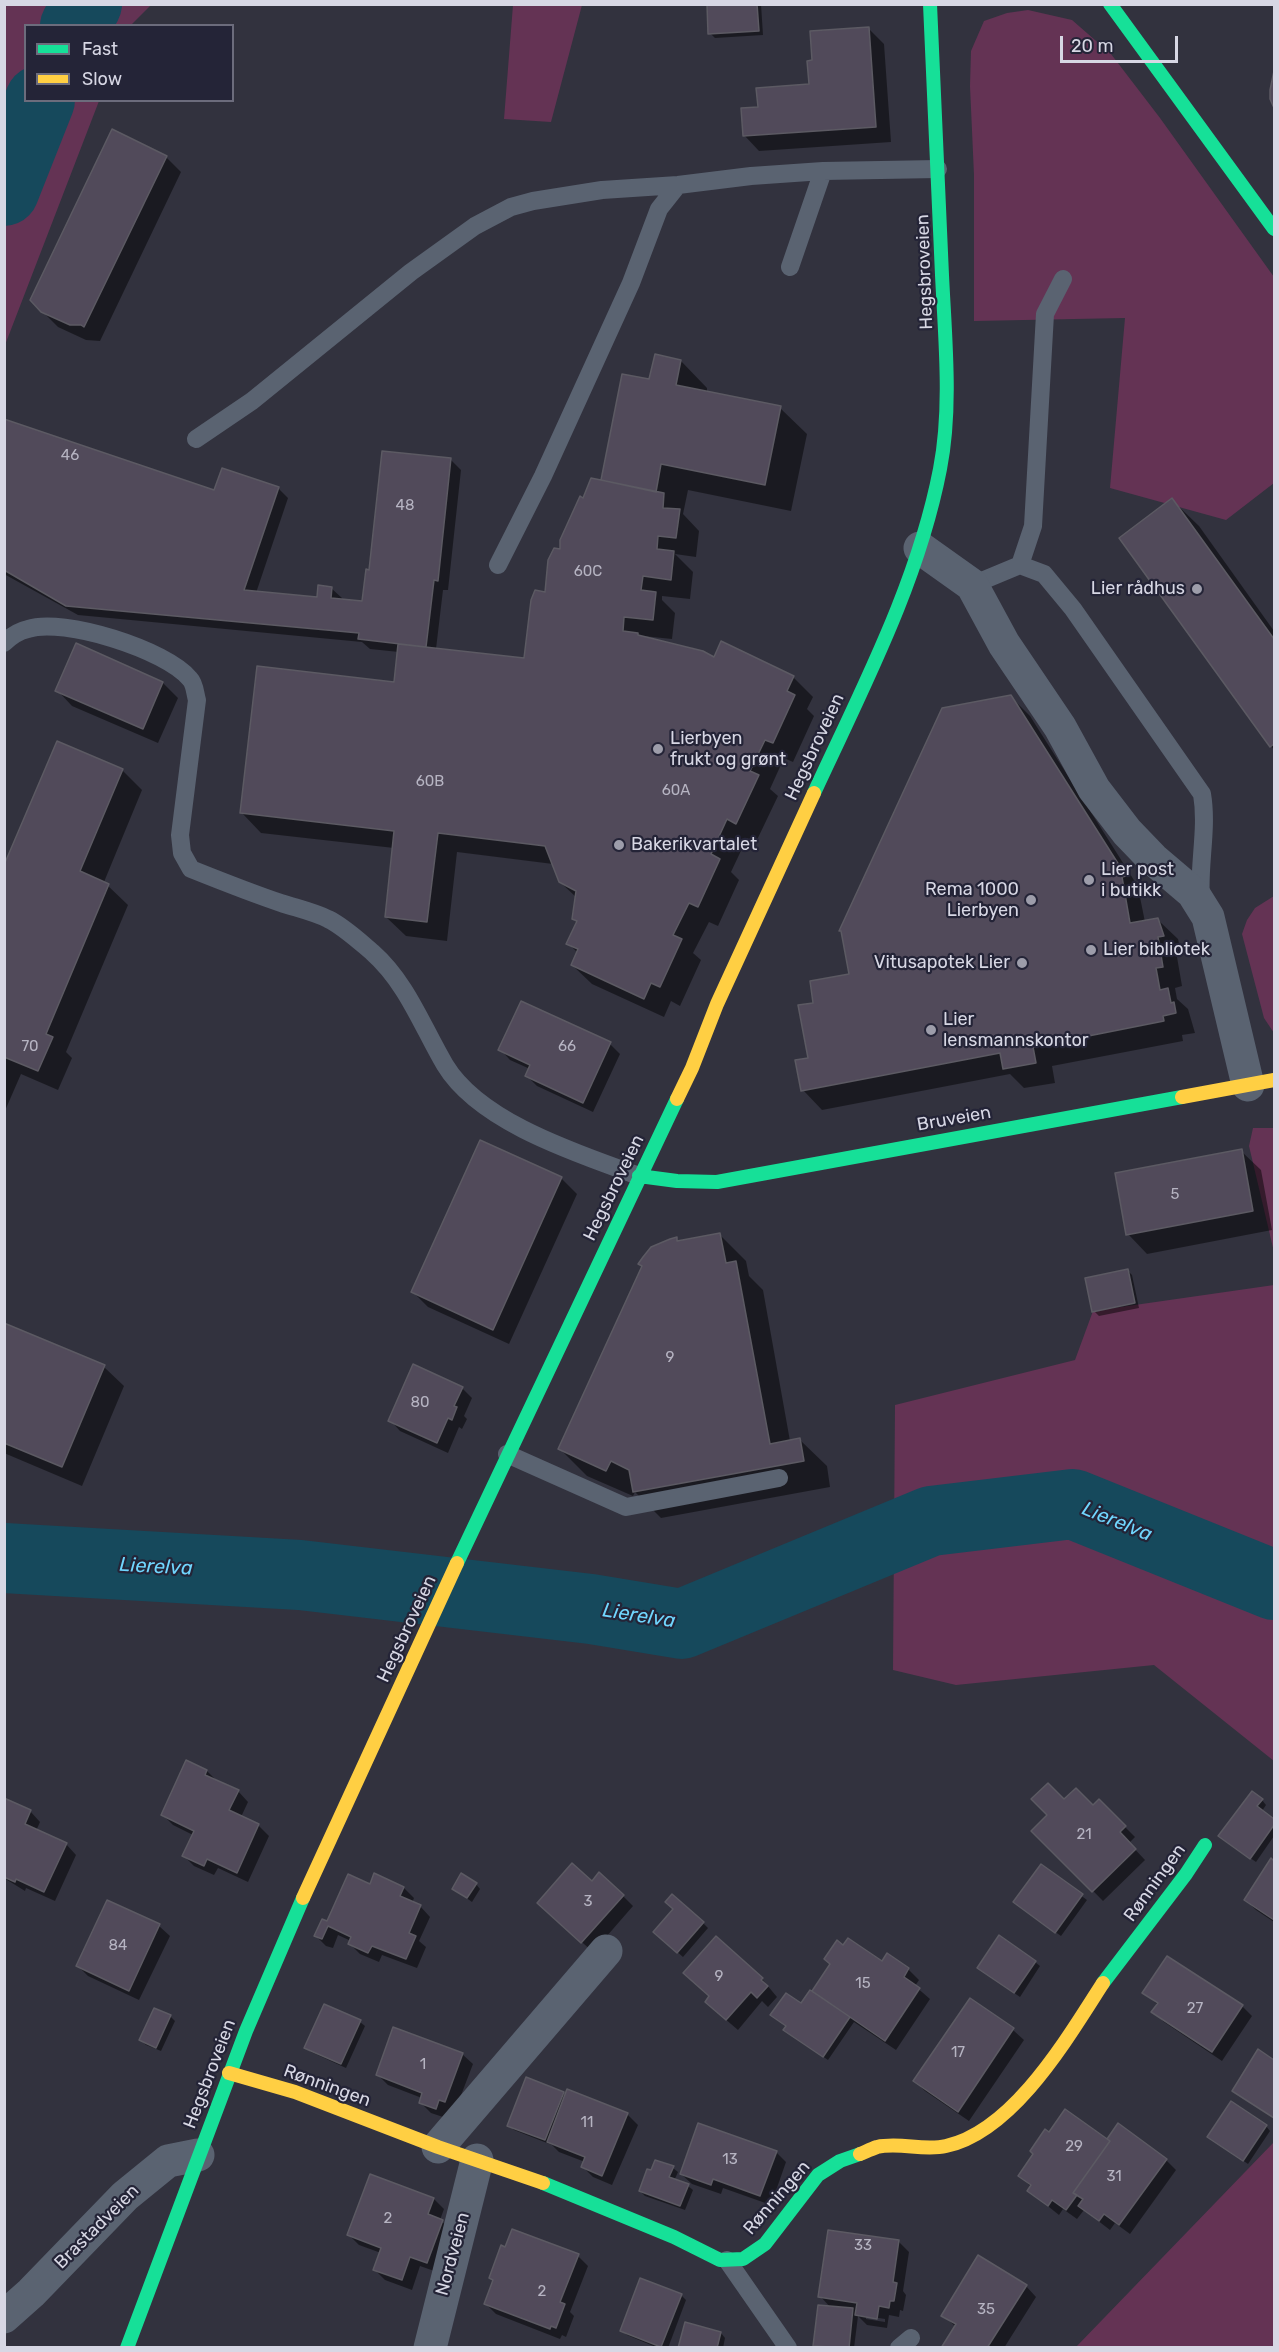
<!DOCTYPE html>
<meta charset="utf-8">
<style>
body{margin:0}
#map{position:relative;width:1279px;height:2352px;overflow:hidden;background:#32323e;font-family:Rubik,sans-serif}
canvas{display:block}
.frame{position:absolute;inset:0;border:6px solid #d7d7e4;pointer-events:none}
.legend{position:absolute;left:24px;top:24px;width:210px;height:78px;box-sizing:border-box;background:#242437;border:2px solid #6c6c7c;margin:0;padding:8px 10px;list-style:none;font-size:18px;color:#d7d7e4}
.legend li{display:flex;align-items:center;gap:12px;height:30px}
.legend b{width:30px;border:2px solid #6c6c7c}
.scale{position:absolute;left:1060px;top:36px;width:118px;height:27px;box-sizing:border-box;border:3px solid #d7d7e4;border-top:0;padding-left:8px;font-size:18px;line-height:21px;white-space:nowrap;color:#d7d7e4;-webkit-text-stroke:4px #242437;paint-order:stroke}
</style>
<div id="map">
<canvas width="1279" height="2352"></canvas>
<div class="frame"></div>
<ul class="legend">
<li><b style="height:8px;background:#16e098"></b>Fast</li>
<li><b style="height:8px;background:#ffcf43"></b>Slow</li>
</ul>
<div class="scale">20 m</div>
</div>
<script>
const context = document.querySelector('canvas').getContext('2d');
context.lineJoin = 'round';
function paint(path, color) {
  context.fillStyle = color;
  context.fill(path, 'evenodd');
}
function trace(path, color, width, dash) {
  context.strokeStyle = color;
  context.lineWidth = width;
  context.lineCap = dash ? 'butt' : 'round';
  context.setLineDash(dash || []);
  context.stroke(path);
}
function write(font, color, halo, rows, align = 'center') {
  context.font = font + ' Rubik,sans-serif';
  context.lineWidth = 4.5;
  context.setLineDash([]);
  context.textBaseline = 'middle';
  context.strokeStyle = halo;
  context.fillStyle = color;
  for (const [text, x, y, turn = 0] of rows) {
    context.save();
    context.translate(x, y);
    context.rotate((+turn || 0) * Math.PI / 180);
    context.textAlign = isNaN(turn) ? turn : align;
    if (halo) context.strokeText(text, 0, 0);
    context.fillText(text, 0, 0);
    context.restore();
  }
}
const green = new Path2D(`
 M5,4L151,5L131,25L26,26V100L99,101L5,345Z
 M513,5H582L551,122L504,119Z
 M1028,10L1072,20L1111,54L1160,118L1274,277V483L1226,520L1110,488L1125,318L974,321V175L970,86L971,51L984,21L1007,13Z
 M1274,896V1033L1264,1018L1242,934L1247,920L1255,908Z
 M1253,1128H1274V1252L1249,1146Z
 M1274,1285V1761L1154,1665L956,1685L893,1670L895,1405L1075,1360L1093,1311Z
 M1274,2142V2347H1076Z`);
const shadow = new Path2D(`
 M708,4H761L763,35L715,38L710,33Z
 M869,29L884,44L891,142L759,151L744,135L759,109L810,86Z
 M166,157L181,172L100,341L86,340L58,327L31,300Z
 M681,361L707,388V392L780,408L807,434L791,511L688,490L683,514L699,531L696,557L675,554L693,572L690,599L662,596V600L675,613L672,639L643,636L642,638L714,659L793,677L813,697L807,709L814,716L793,762L784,758L770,789L778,796L756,842L747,838L731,872L739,880L718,926L709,922L693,953L701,960L680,1006L671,1001L664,1017L592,984L572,965L578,953L568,943L578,922L574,918L577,898L560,882L553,864L457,852L447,941L406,936L386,917L394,848L261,833L242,813L395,683L399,652L370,649L362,642L78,615L4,574V420L215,492L278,488L288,498L256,593L318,598L331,588L342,598L341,601L363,603L370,571L451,460L461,470L448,590H443L436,649L525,660L561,551L583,501L606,483L602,480L650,381Z
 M1172,500L1199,526L1274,631V750L1271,746Z
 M163,683L178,698L158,743L72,706L57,690Z
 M1010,696L1030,716L1144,896L1140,897L1145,922L1158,920L1178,939L1182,956L1177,957L1182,986L1175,988L1177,999L1188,1009L1195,1033L1182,1035L1183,1041L1052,1066L1055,1083L1024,1088L1010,1074L822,1110L803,1090L809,1059L815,1004L851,975Z
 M57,743L123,771L142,790L104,882L128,905L66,1052L72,1058L58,1090L21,1074L4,1113V869Z
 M610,1044L620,1054L593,1112L537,1086L527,1076L530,1069L510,1060L500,1049Z
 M481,1142L562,1179L577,1194L509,1344L428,1307L413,1292Z
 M1241,1151L1261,1170L1272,1230L1147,1254L1128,1234Z
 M720,1235L746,1261L749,1276L763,1290L790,1441L800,1440L827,1466L830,1487L661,1518L635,1492L633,1496L587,1476L560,1449L676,1239L680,1242Z
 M1128,1271L1132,1275L1139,1308L1099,1316L1094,1311Z
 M4,1325L104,1367L124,1386L82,1486L4,1453Z
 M462,1388L472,1398L464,1416L467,1419L462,1429L459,1427L448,1453L400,1431L390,1420Z
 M207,1771L217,1781L238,1791L248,1802L241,1817L259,1826L269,1836L248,1882L218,1868L214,1875L194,1866L184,1856L193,1835L173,1825L163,1815Z
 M5,1800L30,1811L40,1822L36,1831L66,1844L76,1855L55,1901L26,1888L25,1891L4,1878Z
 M1262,1800L1266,1805L1262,1811L1274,1820V1836L1256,1862L1224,1840Z
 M1064,1801L1109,1811L1135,1837L1129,1843L1145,1860L1103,1901L1034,1831Z
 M1272,1861L1274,1862V1922L1256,1910L1246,1900Z
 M1041,1866L1087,1900L1061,1936L1020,1907Z
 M375,1875L404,1888L414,1898L412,1903L420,1906L430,1917L419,1941L426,1947L417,1968L382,1955L379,1962L360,1954L350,1944L351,1941L338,1935L333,1948L326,1946L316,1936L371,1886Z
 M592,1883L623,1896L633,1906L593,1952L549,1913Z
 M476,1884L480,1889L472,1902L454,1889Z
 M108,1902L159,1926L170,1936L139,2000L88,1976L78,1966Z
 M703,1923L708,1928L683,1957L660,1937Z
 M716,1939L762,1979L777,1997L768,2007L762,2001L738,2030L717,2012Z
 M887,1955L908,1969L919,1980L915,1986L930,1999L896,2050L854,2022L828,2060L790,2034L787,2027L772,2015L802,2005L832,1965L882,1963Z
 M1035,1962L1040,1966L1020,1997L984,1972Z
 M1144,1993L1242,2006L1252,2016L1222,2061L1164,2022L1153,2012L1158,2005Z
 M970,2000L1013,2030L1024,2040L969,2121L925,2091L915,2081Z
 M170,2016L175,2021L161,2051L146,2045L141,2040Z
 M360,2022L365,2026L346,2068L311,2052L306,2047Z
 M1258,2051L1274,2062V2118L1234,2090Z
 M462,2054L473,2064L455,2111L446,2118L431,2113L420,2102L422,2098L388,2085L378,2075Z
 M568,2091L627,2114L638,2125L612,2185L593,2177L583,2167L585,2162L559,2152L552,2145L514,2130L509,2125L563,2093L566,2096Z
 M1266,2126L1270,2131L1248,2164L1209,2137Z
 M1108,2141L1166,2160L1176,2170L1130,2234L1115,2223L1110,2230L1084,2210L1077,2219L1063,2209L1059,2215L1029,2191L1031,2187L1020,2175Z
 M776,2152L786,2162L771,2205L723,2188L721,2194L692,2184L681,2174Z
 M673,2168L678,2172L674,2181L688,2186L693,2190L685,2210L645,2196L640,2191Z
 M371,2176L434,2199L444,2209L440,2220L453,2231L437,2272L420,2266L412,2290L385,2280L375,2270L381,2253L359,2245L349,2235Z
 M899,2242L909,2252L903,2291L906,2295L903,2311L900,2310L899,2317L889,2315L887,2328L867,2325L858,2316L854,2348H817L814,2345L831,2308L820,2296ZM866,2316L885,2319V2322L866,2319Z
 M578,2256L588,2266L570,2312L574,2316L566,2337L562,2335L560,2339L496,2314L485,2303L494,2281L490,2278Z
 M1026,2286L1036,2297L1004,2348H943L956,2327L943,2315Z
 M681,2295L686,2300L668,2348H658L627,2335L622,2331Z
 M721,2333L725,2338L723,2348H680Z`);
const river = new Path2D(`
 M75,26L87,4
 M4,191L40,100
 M4,1558L300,1575L591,1609L682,1624L931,1521L1073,1504L1274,1585`);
const building = new Path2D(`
 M707,4H757L759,31L708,34Z
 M869,27L876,127L743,136L741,108L758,107L756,88L809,84L807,61L812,60L810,31Z
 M1274,71V108L1270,99V90Z
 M112,129L167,156L84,327L81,325H70L41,312L30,300Z
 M655,354L681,360L676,385L781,406L765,485L661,464L656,492L601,480L622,374L649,379Z
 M4,419L214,490L222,468L279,487L244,590L317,597L318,585L332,587L331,598L362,601L366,569L369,570L382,451L451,458L438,581L434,580L426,647L358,639L359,633L66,606L4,570Z
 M591,478L664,493L663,508L680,509L676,538L658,536L657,549L674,551L671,580L643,576L641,590L656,592L653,620L624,617L623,631L638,633V635L703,651L714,657L721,641L794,676L787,691L795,695L773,743L765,740L750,771L759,775L736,824L727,819L711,854L720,859L698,907L689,903L673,935L682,939L660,987L651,983L644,999L571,965L578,949L566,944L577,921L572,919L576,891L559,882L545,846L438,833L427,922L385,917L394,831L240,813L257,666L394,682L398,644L524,658L531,600L535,590L545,592L548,560L554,548L560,549V540L580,496L583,498Z
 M1172,498L1274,639V744L1270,747L1119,538Z
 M76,643L163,682L143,729L55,691Z
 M1011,695L1126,876L1122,877L1130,923L1158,918L1164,936L1158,937L1163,967L1156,968L1160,990L1168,988L1171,1003L1174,1002L1176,1013L1163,1016L1164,1021L1033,1047L1036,1063L1003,1069L1000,1053L801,1091L795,1060L808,1058L798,1005L813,1003L810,981L849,974L841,931H839L942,708Z
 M57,741L123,769L80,871L109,884L46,1034L53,1037L38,1071L4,1057V865Z
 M521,1001L611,1042L583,1103L525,1076L530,1065L498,1050Z
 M480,1140L562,1177L493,1330L411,1292Z
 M1242,1149L1253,1211L1126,1235L1115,1173Z
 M720,1233L726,1263L736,1261L770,1444L800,1438L804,1461L633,1492L629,1470L611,1461L606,1471L558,1449L642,1266L638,1264L643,1257L651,1247L670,1239L677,1237V1241Z
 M1128,1269L1135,1303L1092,1312L1085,1278Z
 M4,1323L105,1365L62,1467L4,1443Z
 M413,1364L463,1387L454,1406L457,1407L452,1420L448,1418L437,1443L388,1421Z
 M186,1760L207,1770L205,1775L239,1790L229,1810L259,1824L237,1873L207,1859L204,1866L182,1856L194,1831L161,1815Z
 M1048,1783L1064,1799L1076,1788L1093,1805L1099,1799L1126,1826L1120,1832L1136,1849L1092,1892L1031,1831L1047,1815L1031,1799Z
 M1252,1791L1263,1799L1257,1806L1274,1819V1825L1250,1859L1218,1836Z
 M4,1798L31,1810L25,1824L67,1843L44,1892L16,1879L15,1882L4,1877Z
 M1271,1858L1274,1861V1920L1244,1900Z
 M572,1863L592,1881L599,1872L624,1895L581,1943L537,1903Z
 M1041,1864L1083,1894L1055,1933L1013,1902Z
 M374,1873L404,1887L400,1896L421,1905L409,1933L416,1936L406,1959L372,1946L368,1953L348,1944L351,1937L328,1926L322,1939L314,1936L322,1919L327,1921L348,1874L370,1884Z
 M461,1873L477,1883L467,1898L452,1889Z
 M672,1894L704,1922L677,1953L653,1932L673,1909L665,1902Z
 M107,1900L160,1924L129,1991L76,1966Z
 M999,1935L1036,1961L1014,1993L977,1968Z
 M716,1936L763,1978L761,1980L768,1986L757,1998L751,1992L726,2020L705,2002L709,1996L683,1973Z
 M848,1938L882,1961L887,1953L909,1968L904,1977L920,1988L885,2041L812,1991L830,1964L824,1959L837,1940L843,1945Z
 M1167,1956L1243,2005L1212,2052L1151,2012L1158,2003L1142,1993Z
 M810,1990L850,2017L823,2057L783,2030L786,2026L770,2015L786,1993L801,2003Z
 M970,1998L1014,2028L958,2112L913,2081Z
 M324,2004L361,2020L341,2064L304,2048Z
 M154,2008L171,2015L156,2048L139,2040Z
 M393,2027L463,2053L445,2102L439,2100L436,2109L419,2103L422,2093L376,2075Z
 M1258,2049L1274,2060V2118L1232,2091Z
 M526,2077L564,2092L545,2140L507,2126Z
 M567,2089L628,2113L602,2176L581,2167L585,2157L547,2142Z
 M1231,2101L1267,2125L1243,2161L1207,2137Z
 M1065,2109L1110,2141L1073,2193L1077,2195L1066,2210L1052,2200L1048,2206L1027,2191L1031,2185L1018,2176L1033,2154L1030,2151L1045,2129L1049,2132Z
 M698,2123L777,2151L760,2196L713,2179L711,2185L680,2174Z
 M1118,2123L1167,2159L1119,2225L1104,2214L1099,2221L1078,2206L1083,2199L1073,2193L1110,2141L1107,2139Z
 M655,2160L674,2166L669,2177L689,2184L680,2206L639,2191L647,2169L651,2170Z
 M370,2174L434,2198L428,2214L443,2220L427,2263L410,2257L402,2280L373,2270L381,2248L347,2235Z
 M512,2229L579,2254L560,2302L565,2304L556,2328L551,2326L550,2329L484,2304L493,2280L489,2278L501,2245L505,2247Z
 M828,2230L899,2240L893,2282L897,2283L894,2301H890L889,2308L879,2306L877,2319L855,2315L857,2303L818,2297Z
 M978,2255L1027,2285L987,2348H941L956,2324L941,2316Z
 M640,2278L682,2294L661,2347L620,2331Z
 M818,2305L853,2308L849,2348L813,2346Z
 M685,2322L721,2332L717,2348H678Z`);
const lane = new Path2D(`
 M790,267L823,171
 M196,439L252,401L411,272L475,226L511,207L533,201L602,190L678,185L751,176L823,171L938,169
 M498,565L543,476L631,283L659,209L678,185
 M1020,565L1033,526L1045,314L1063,279
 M972,585L1020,565L1044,574L1073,609L1202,794C1208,829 1198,866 1201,901
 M4,643C11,636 19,631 28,629C63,617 167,650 190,679C195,684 195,694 197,700L180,835L182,853L191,869C221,881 251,893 281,903C296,908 314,912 328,919C343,926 359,941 372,952C407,983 422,1026 445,1065C480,1123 579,1154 639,1176
 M507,1454L626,1507L779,1478
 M727,2260L788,2348
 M899,2348L911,2338`);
const street = new Path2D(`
 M920,548L972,585L1004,644L1060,727L1094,789L1127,832L1153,859L1193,893L1208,917L1248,1085
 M438,2147L606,1951
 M4,2317L31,2293L125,2196L168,2161L198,2155
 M430,2348L477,2160`);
const fast = new Path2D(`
 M1110,4L1274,229
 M814,793C862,689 918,583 940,469C952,408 945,338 942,275C938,185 934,94 930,4
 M639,1176L677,1181L717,1182L1182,1097
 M457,1563L677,1099
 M1103,1983L1186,1874L1205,1845
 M543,2183L674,2237L720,2260L743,2259L765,2244L818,2175L840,2161L860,2154
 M127,2348L246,2031L303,1898`);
const slow = new Path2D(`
 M1182,1097L1274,1080
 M677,1099L692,1068L717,1004L814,793
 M303,1898L457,1563
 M229,2073L295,2092L438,2147L543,2183
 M860,2154C865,2152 871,2149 877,2147C899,2142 924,2151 946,2146C1014,2131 1068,2037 1103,1983`);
const markers = [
 [1197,589,6,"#9d9daa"],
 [658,749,6,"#9d9daa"],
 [619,845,6,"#9d9daa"],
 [1089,880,6,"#9d9daa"],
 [1031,900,6,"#9d9daa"],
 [1091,950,6,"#9d9daa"],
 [1022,963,6,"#9d9daa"],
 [931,1030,6,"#9d9daa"]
];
const numberNames = [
 ["46",70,456],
 ["48",405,506],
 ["60C",588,572],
 ["60B",430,782],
 ["60A",676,791],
 ["70",30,1047],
 ["66",567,1047],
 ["5",1175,1195],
 ["9",670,1358],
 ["80",420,1403],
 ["21",1084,1835],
 ["3",588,1902],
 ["84",118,1946],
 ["9",719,1977],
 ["15",863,1984],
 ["27",1195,2009],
 ["17",958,2053],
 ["1",423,2065],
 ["11",587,2123],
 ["29",1074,2147],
 ["13",730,2160],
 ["31",1114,2177],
 ["2",388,2219],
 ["33",863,2246],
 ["2",542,2292],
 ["35",986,2310]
];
const streetNames = [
 ["Hegsbroveien",925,272,-92],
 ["Hegsbroveien",815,747,-65],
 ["Bruveien",954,1119,-10],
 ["Hegsbroveien",614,1188,-64],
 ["Hegsbroveien",407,1629,-65],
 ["Rønningen",1155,1883,-54],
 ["Hegsbroveien",210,2074,-69],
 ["Rønningen",327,2086,20],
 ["Rønningen",777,2198,-49],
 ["Brastadveien",97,2227,-45],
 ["Nordveien",453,2254,-75]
];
const poiNames = [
 ["Lier rådhus",1185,589,"right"],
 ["Lierbyen",670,739],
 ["frukt og grønt",670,760],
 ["Bakerikvartalet",631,845],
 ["Lier post",1101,870],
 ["i butikk",1101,891],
 ["Rema 1000",1019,890,"right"],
 ["Lierbyen",1019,911,"right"],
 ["Lier bibliotek",1103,950],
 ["Vitusapotek Lier",1010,963,"right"],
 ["Lier",943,1020],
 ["lensmannskontor",943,1041]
];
const waterNames = [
 ["Lierelva",1117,1522,22],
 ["Lierelva",156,1567,3],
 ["Lierelva",639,1616,9]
];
paint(green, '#643354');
paint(shadow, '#0007');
trace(river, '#16495c', 70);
paint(building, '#514a5a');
trace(building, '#5c5a63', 1.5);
trace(lane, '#5a6371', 18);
trace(street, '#5a6371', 33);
trace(fast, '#16e098', 14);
trace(slow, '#ffcf43', 14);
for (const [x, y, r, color] of markers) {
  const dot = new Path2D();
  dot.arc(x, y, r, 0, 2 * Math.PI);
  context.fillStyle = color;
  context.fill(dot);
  trace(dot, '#242437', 2);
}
write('15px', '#b6b4c2', null, numberNames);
write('18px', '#d7d7e4', '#242437', streetNames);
write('18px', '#d7d7e4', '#242437', poiNames, 'left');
write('italic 20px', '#70d6fe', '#242437', waterNames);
</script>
